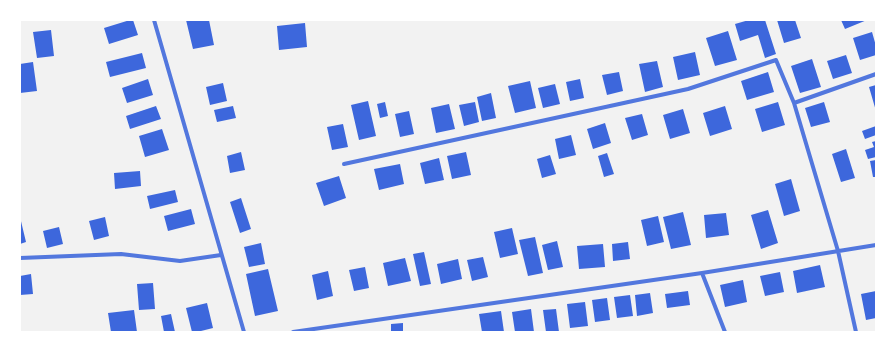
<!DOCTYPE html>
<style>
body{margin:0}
#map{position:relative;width:896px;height:352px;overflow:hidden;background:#f2f2f2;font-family:Mulish,sans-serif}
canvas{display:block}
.frame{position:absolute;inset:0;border:21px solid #fff;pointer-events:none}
</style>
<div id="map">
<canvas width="896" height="352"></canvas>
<div class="frame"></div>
</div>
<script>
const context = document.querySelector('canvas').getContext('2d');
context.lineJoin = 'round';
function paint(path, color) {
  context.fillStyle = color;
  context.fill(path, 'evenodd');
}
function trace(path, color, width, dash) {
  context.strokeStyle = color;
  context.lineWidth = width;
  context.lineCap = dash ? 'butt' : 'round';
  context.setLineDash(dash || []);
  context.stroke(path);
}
const building = new Path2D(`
 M130,20H133L138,35L109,44L104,28Z
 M186,20H209L214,45L193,49Z
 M749,20H765L776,54L765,58L758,35L740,41L735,24Z
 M777,20H795L801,38L784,43Z
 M841,20H867L845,29Z
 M305,23L307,47L279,50L277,26Z
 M51,30L54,56L37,58L33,32Z
 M728,31L737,60L715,66L706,38Z
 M872,32L876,46V55L860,60L853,38Z
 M695,52L700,75L678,80L673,57Z
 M142,53L146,68L110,77L106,62Z
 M846,55L852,73L833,79L827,61Z
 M812,59L821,87L800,93L791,66Z
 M657,61L663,87L645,92L639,64Z
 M33,62L37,91L20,93V64Z
 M619,72L623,91L607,95L602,75Z
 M768,72L774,92L747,100L741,81Z
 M148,79L153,95L127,103L122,88Z
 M580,79L584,98L570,101L566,82Z
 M530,81L536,108L515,113L508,86Z
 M223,83L227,101L210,105L206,87Z
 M555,84L560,104L543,108L538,88Z
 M876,85V111L869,87Z
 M491,93L496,118L482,121L477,97Z
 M368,101L376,136L359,140L351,105Z
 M385,102L388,116L380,118L377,104Z
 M475,102L479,122L464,126L459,105Z
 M778,102L785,125L762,132L755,109Z
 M824,102L830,122L811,127L805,108Z
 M449,104L455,129L436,133L431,108Z
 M156,106L161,119L130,129L126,116Z
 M233,106L236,118L217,122L214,110Z
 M725,106L732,129L710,136L703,113Z
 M683,109L690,133L670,139L663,115Z
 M409,111L414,134L400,137L395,114Z
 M642,114L648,135L632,140L625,118Z
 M605,123L611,143L593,149L587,129Z
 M343,124L348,147L332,150L327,127Z
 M876,126V135L865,139L862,131Z
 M162,129L169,150L145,157L139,136Z
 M571,135L576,155L559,159L555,139Z
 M876,141V157L868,159L865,150L874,147L872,142Z
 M846,149L855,178L841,182L832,154Z
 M241,152L245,170L230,173L227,156Z
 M466,152L471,175L452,179L447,156Z
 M607,153L614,174L604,177L598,156Z
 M550,155L556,174L542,178L537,159Z
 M439,158L444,180L425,184L420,163Z
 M876,160V177H873L870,161Z
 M400,164L404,184L379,190L374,169Z
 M140,171L141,186L115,189L114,173Z
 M339,176L346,198L324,206L316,183Z
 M791,179L800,211L784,216L775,184Z
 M175,190L178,202L150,209L147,196Z
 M241,198L251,229L240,233L230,202Z
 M191,209L195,224L168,231L164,216Z
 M768,210L778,243L761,249L751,215Z
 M683,212L691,245L671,249L663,217Z
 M726,213L729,235L706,238L704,215Z
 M658,216L664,242L647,246L641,220Z
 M20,217L26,242L20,244Z
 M105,217L109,236L94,240L89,221Z
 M59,227L63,244L47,248L43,231Z
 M512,228L518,254L500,258L494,232Z
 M535,237L543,273L528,276L519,240Z
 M557,241L563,267L548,270L542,245Z
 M628,242L630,259L613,261L612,244Z
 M261,243L265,264L249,267L244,247Z
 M603,244L605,267L579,269L577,246Z
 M424,252L431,284L420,286L413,254Z
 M483,257L488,277L472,281L467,260Z
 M405,258L411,281L388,286L383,263Z
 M458,259L462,279L441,284L437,264Z
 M820,265L825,287L797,293L793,271Z
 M365,267L369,288L354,291L349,270Z
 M268,269L278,311L255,316L246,274Z
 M328,271L333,296L317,300L312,275Z
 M780,272L784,292L765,296L760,276Z
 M31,274L33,294L20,295V276Z
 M743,280L747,302L725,307L720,285Z
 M153,283L155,309L139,310L137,284Z
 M688,291L690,305L667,308L665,294Z
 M876,291V318L866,320L861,294Z
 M650,293L653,313L637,316L635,295Z
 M630,295L633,316L617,318L614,297Z
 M607,298L610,320L595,322L592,300Z
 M585,302L588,326L570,328L567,304Z
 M207,303L213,328L197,332H192L186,308Z
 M531,309L534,332H515L512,312Z
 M556,309L559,332H546L543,310Z
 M134,310L137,332H111L108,313Z
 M501,311L504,332H482L479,314Z
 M171,314L175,332H164L161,316Z
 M403,323V332H391V324Z`);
const minor = new Path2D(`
 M154,20L244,332
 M794,103L876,74
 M344,164L688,89L776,60L794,103L838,251L856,332
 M20,258L121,254L180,261L221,255
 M702,273L725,332
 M293,332L702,273L876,245`);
paint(building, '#3d67dc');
trace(minor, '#5277de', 4);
</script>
